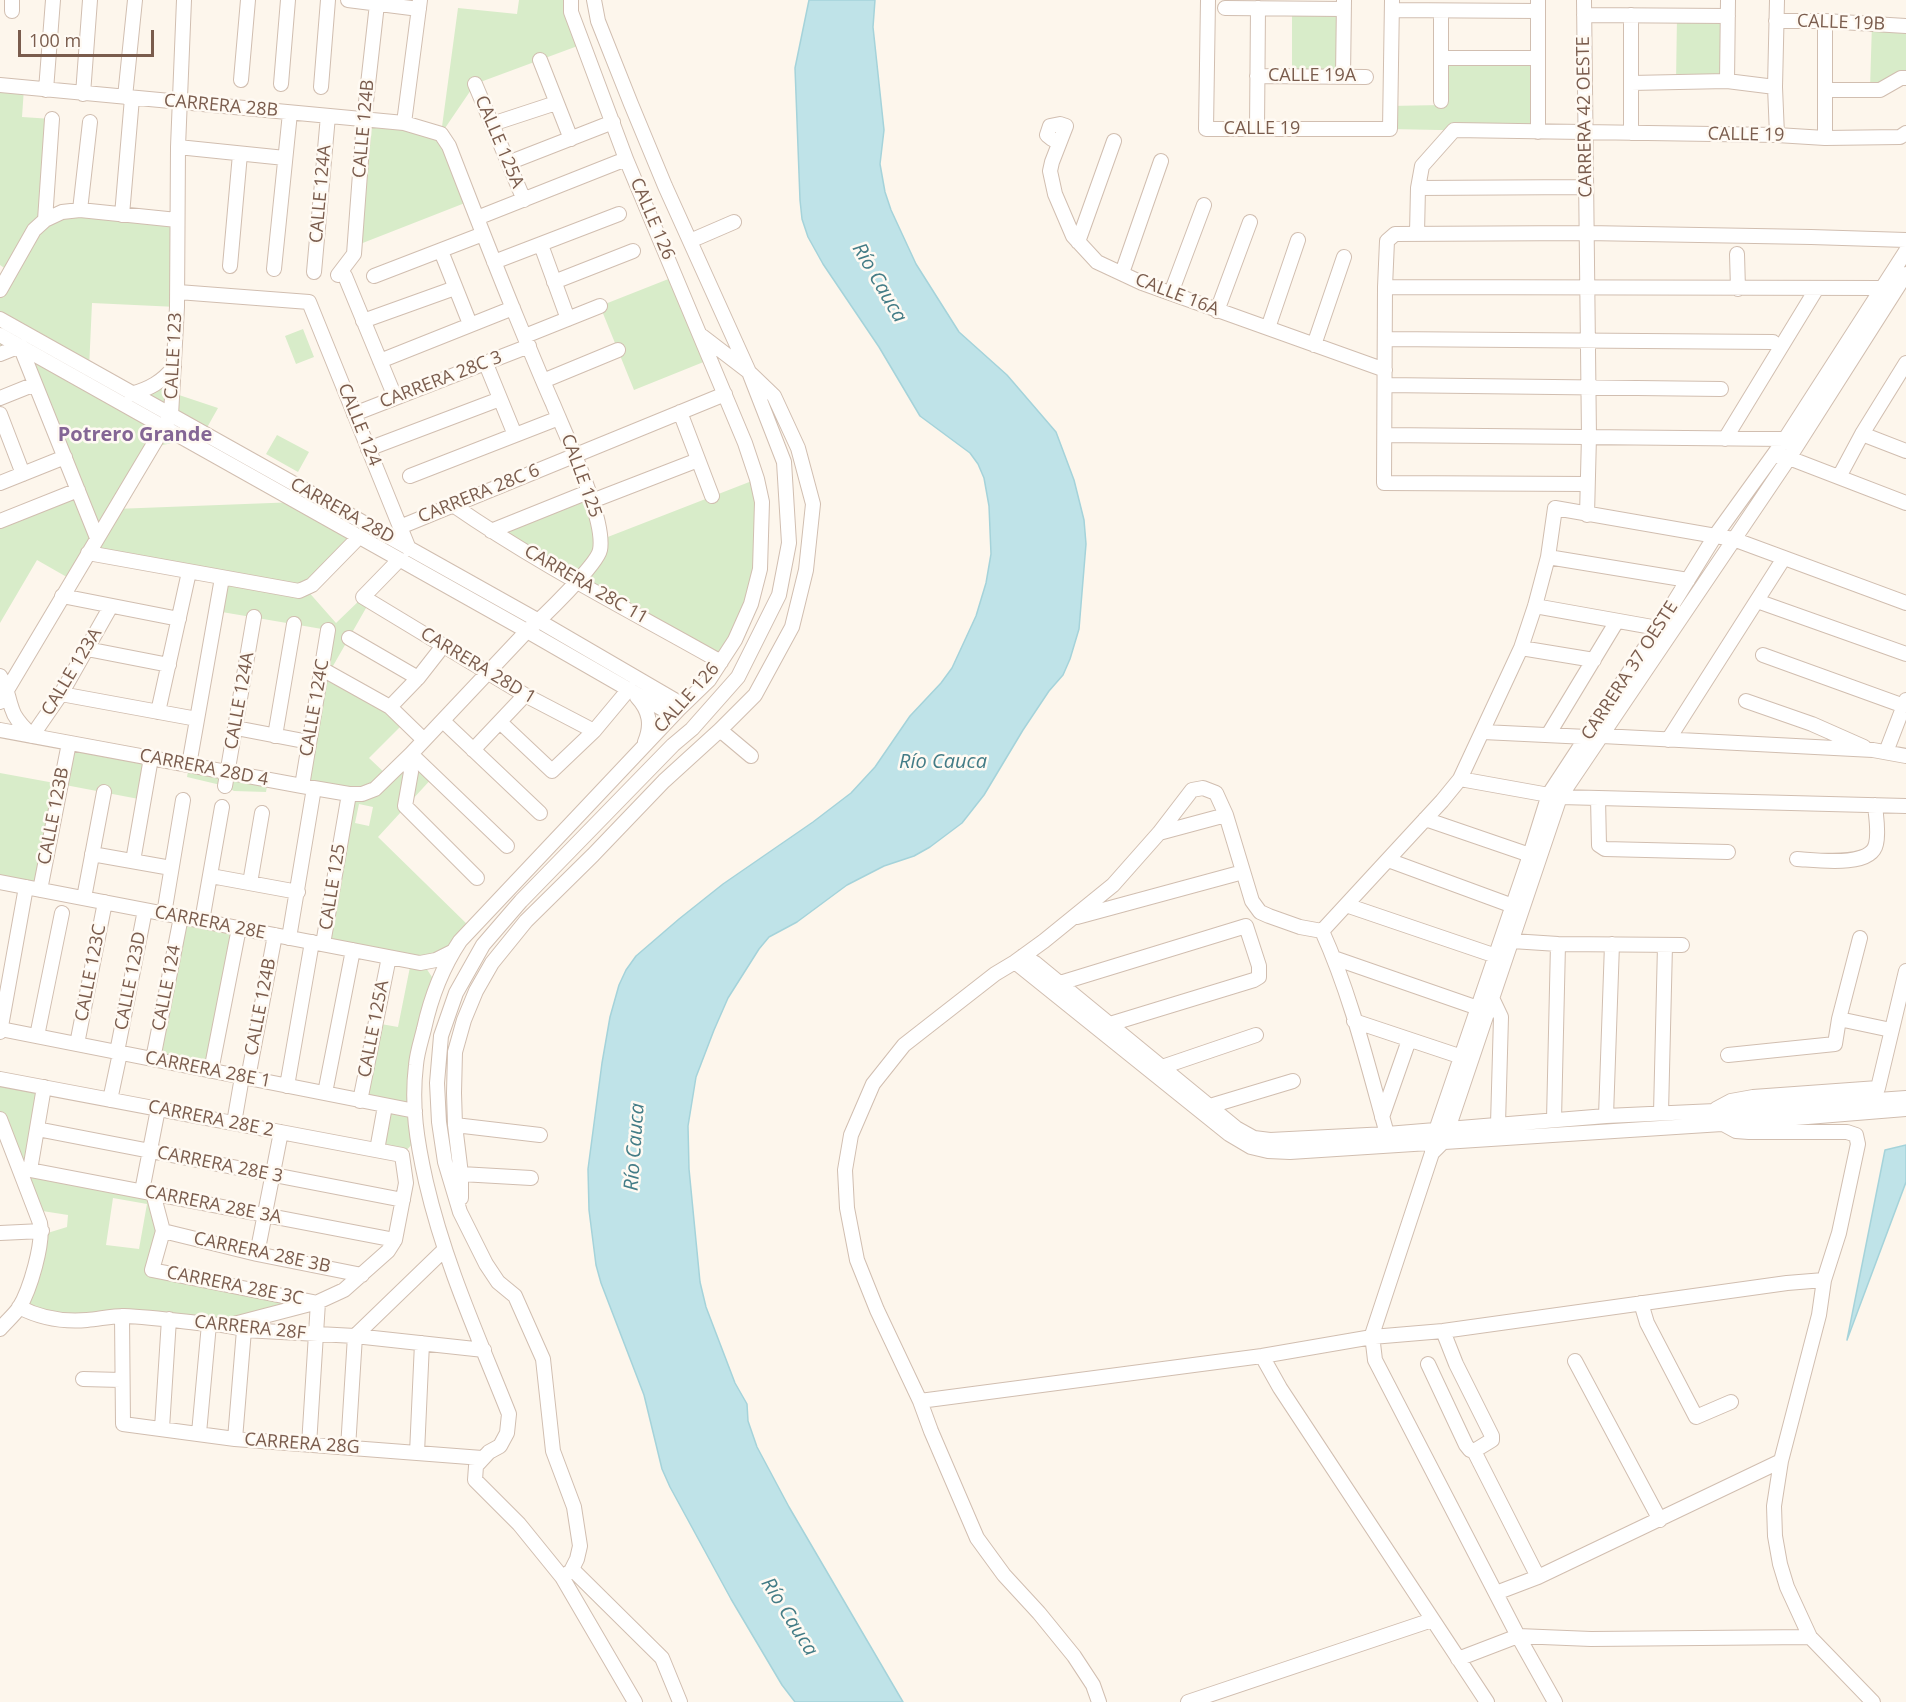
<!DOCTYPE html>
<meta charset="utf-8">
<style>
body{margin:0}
#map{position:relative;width:1906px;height:1702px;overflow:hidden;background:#fdf6ec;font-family:"Open Sans",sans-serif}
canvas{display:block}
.scale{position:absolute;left:18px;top:30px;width:136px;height:27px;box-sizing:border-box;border:3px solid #7a5c4d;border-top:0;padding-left:8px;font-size:18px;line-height:21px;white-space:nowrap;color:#7a5c4d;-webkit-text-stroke:4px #fffaf3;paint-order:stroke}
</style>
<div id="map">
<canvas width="1906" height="1702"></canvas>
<div class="scale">100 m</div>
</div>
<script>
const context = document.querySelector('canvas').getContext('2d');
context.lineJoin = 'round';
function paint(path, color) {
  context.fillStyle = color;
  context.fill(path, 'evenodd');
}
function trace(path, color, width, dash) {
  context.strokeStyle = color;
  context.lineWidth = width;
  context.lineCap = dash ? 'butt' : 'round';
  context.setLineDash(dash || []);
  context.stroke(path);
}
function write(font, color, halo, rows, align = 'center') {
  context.font = font + ' "Open Sans",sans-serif';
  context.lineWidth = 5;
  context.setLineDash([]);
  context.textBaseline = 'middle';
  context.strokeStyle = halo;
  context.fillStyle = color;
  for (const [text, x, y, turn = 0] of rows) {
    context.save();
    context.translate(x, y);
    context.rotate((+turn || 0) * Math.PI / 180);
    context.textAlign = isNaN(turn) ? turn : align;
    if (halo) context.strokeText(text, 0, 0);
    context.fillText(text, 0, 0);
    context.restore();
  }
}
const green = new Path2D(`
 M519,0H571L583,44L475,84L441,134L470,201L355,246L364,120L441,134L458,8L517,14Z
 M1292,8L1344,9L1343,77L1292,76Z
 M1677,16H1728L1727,81L1676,82Z
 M1872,23L1906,26V78L1870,89Z
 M1441,58H1537L1538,132L1390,129V106L1441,105Z
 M0,85L24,88L22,117L52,119L45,219L62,212L177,220V307L92,303L89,369L131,393L167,375L173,393L218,408L204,433L683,705L673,715L360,537L306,589L336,623L363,597L370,601L329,673L405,722L369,758L388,776L411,754L434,776L378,837L471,928L426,968L434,980L427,1018L416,1140L402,1155L377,1150L385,1106L360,1101L375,1023L398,1027L411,962L323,944L349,795L302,786L328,630L216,611L222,578L89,553L72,580L37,560L0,623V521L78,490L20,347L0,354V290L10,272L0,265ZM182,441L297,502L115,509L158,446ZM359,804L373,807L369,826L355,823Z
 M676,276L711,359L634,390L600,306Z
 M303,329L314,357L296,364L285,336Z
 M277,435L309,452L298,472L266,454Z
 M757,479L760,569L721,662L491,531L588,492L600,540Z
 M69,743L151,758L144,800L60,784L40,890L0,882V773L60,784Z
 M189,765L268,780L266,792L234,791L225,786L187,777Z
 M181,917L239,928L211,1071L153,1059Z
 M0,1079L44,1087L30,1169L153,1193L163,1231L152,1269L318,1302L230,1325L83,1320L19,1307L41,1235L67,1227L68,1215L36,1210L0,1119ZM113,1198L147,1204L139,1249L106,1245Z`);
const water = new Path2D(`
 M809,0H875L873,27L884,130L880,164L885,192L891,210L916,264L959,332L1007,375L1056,432L1074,480L1084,520L1086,544L1079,629L1070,659L1063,675L1049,691L1023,730L984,795L962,823L930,847L914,856L884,866L847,885L797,922L769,937L759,949L728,998L714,1030L696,1077L688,1126L689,1169L700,1282L706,1307L735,1383L747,1404L748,1421L757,1447L789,1507L903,1702H795L782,1685L731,1599L670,1487L662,1469L644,1395L601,1283L596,1265L589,1210L588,1169L602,1063L610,1017L619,985L626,970L636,956L679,919L723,884L813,822L851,793L875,767L910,716L941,683L952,668L976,616L986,583L991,554L989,506L984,478L978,464L970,453L920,416L879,347L823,264L808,237L802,219L800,200L795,68Z
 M1906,1145V1182L1847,1340L1885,1150Z`);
const minor = new Path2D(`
 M348,0L419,9
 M571,0V12L583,44L626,159L745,443L757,479L762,502L760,569L751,604L735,640L709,680L679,709L460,941C442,968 431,997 424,1029C421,1041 417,1053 416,1065C411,1106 417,1142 426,1182C445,1264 478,1336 509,1414L507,1433L500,1446L489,1452L476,1466L475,1480L519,1524L562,1577L635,1702
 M1208,0L1206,129H1390L1392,0
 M1538,0V132
 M1584,0L1589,436L1587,515
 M1777,0L1775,87L1777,135
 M1225,8L1344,9
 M1392,10L1537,11
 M12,11V0
 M1584,15L1728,16
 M1776,21H1825L1906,26
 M1441,58H1537
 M540,60L571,139
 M1257,76L1366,77
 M1343,77L1344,0
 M241,80L248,0
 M1727,81L1728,0
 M1631,83L1727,81L1775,87
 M281,84L288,0
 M475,84L524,200
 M0,85L404,123L441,134L449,146C471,203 493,260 516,316C528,345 540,375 553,404C566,436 606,519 600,550C597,565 541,619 527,631L411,754L375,789L362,794H349L302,786L0,730
 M321,87L328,0
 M46,90L53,0
 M1825,90H1880L1901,78H1906
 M83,94L90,0
 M125,97L135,0
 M1441,101V11
 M404,123L420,0
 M492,124L556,103
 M1257,129L1258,8
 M1631,133V15
 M1825,138V21
 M1059,142L1052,139L1047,135L1050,126L1060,124L1066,126L1052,162L1050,171L1055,194L1073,236L1097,262L1142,283L1385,370
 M178,147L285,158
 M508,163L613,122
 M1418,188L1586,187
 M80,210L90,122
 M122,215L132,98
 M477,218L626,159
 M45,220L52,119
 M1417,233L1418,188L1422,166L1454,130L1777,135L1825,138L1900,137L1906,133
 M690,241L734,222
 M1078,242L1114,141
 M541,245L568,319
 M441,251L470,324
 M1737,254L1738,289
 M494,262L619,214
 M230,266L240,154
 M274,269L290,113
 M314,272L328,116
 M1122,273L1161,161
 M338,275L354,254L364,120L377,4
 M345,276L395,397
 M374,276L483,234
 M554,282L633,251
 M1385,287L1882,288
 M0,290L34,230L45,220L62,212L80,210L177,220
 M178,292L309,302L409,549
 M1171,293L1204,205
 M1217,311L1250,222
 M0,319L539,621L683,705
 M363,321L455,288
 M1268,328L1298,240
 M0,335L527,631L673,715
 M525,336L600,306
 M1385,339L1773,342
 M1314,345L1344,257
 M20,346L97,538
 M0,354L20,346
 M380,361L513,308
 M486,364L515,435
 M543,381L618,350
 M1385,385L1721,389
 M131,394C149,389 162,382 174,367
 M0,398L35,384
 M680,412L712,496
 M0,414L23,474
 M354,414L529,346
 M1862,434L1906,451
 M1385,435L1785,439
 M1725,439L1817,288
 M368,449L500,399
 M1780,457L1789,458L1906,503
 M410,476L559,418
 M1839,477L1862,434L1906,363
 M0,483L65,457
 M1587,484L1384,483L1385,287L1387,241L1395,234L1587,233L1811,237L1906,240
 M592,501L698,460
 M453,505C538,564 631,611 721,662
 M0,521L78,490
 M400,527L725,394
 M491,531L588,492
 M88,553L299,591L312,585L359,537
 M1548,557L1688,580
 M399,560L363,597L525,695L594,731
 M62,596L179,619
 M1757,601L1906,654
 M1535,606L1658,628
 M349,638L418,678
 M1521,648L1594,660
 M87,649L169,665
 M1763,655L1904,706
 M322,669L390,707L424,740
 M0,676C8,689 7,695 12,709C15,720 25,728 32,736
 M61,694L197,719
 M637,697C650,711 652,725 645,742
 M1746,701L1812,724L1864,747
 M0,702L171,415L177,307L178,147L184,0
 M390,707L418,678L443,646
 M158,712L189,572
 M443,721L540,813
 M500,722L552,771L594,731L629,689
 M236,728L309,742
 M720,730L751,756
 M1483,732L1587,737L1602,736L1873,750L1906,756
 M1548,735L1617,621
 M32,736L61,694L111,606
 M275,736L294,624
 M1668,740L1784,558
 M473,750L525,695
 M1886,752L1906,700
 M411,754L507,846
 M407,758L411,772L405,806L477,878
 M189,765L222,578
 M1460,779L1560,797L1906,806
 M225,786L254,617
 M302,786L328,630
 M1598,798L1599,845L1605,849L1728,852
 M1425,819L1530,855
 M1159,833L1226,815
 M92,854L171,868
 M1797,859C1816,860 1871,868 1876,844C1879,832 1876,817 1875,805
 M1388,860L1513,906
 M133,861L151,758
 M211,876L298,892
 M0,882L420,963L436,960L452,952
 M250,883L262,813
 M40,890L69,743
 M84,898L104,792
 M1346,905L1496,956
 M164,914L183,800
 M1077,917L1243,872
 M202,921L222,807
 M1322,931L1442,801L1460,779L1521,648L1535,606L1548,557L1555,508L1733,539L1906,603
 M1322,931C1351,995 1368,1066 1387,1134
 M289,938L314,788
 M1512,941L1558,944L1682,945
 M323,944L349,794
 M1023,956L1035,963L1236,1128L1254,1138L1270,1140L1387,1134L1606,1116L1737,1110L1906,1098
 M1334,958L1478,1008
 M1015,962L1229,1134L1251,1147L1268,1151L1290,1152L1722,1124L1906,1109
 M1060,983L1246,926L1259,966V977L1254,980L1110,1024
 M1492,998L1501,1017L1498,1124
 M1839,1019L1891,1030
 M1354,1021L1462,1057
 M1,1029L415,1111
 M0,1032L26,887
 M37,1036L62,913
 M77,1044L105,902
 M117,1052L145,910
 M1728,1055L1835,1044L1839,1019L1860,938
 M153,1059L181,917
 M1162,1067L1256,1035
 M211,1071L239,928
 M248,1078L275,935
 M0,1079L402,1155
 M287,1086L312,942
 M325,1093L353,950
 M110,1100L120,1053
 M360,1101L389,957
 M1210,1106L1293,1081
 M1716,1109L1731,1101L1753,1097L1878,1088L1906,971
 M1661,1113L1665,945
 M1606,1116L1612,944
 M1382,1117L1409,1040
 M0,1119L40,1223C44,1243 30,1290 19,1308C14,1315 6,1322 0,1329
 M1554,1120L1558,944
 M234,1123L242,1077
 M455,1125L540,1135
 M1725,1125L1736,1131L1749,1132H1847L1856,1135L1858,1144L1839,1233L1824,1280L1819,1315L1781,1461L1774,1506L1775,1536L1780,1564L1787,1587L1810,1637L1873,1702
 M37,1129L403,1200
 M377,1150L385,1106
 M1432,1153L1443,1142L1448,1129L1560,797L1789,458L1906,274
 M30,1170L395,1240
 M30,1170L44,1087
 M461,1174L531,1178
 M142,1191L158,1109
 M153,1193L163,1231L152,1270L313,1302
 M461,1198V1174L455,1125L454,1093L455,1052L464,1020L476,991L492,963L526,921L593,855L664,781L720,730L755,695L792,627L806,570L813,504L798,448L774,396L749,372L702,336
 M163,1231L257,1254L362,1275
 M0,1233L42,1231
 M257,1254L281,1132
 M1641,1303L1647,1323L1696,1417L1731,1402
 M19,1307C40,1318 63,1322 87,1320C99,1319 112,1316 124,1316C152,1317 179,1321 207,1324C221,1325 231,1325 244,1330L355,1336L484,1350
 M122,1316L123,1424L235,1439L482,1458
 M230,1325L318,1302L344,1290L388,1251L395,1240L406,1183L402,1155
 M1262,1356L1280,1388L1487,1702
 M1575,1361L1660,1520
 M1428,1364L1466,1445L1470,1450L1474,1451L1492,1440V1436L1456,1364L1443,1331
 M83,1379L121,1380
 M920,1401L1262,1356L1372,1337L1443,1331L1787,1283L1824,1280
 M162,1428L169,1319
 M199,1433L209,1324
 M235,1439L244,1330
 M309,1445L318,1302
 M348,1448L355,1336L444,1250
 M1474,1451L1538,1577
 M417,1453L422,1343
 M571,1571L575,1572L662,1658L680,1702
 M562,1577L571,1571L577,1559L580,1546L574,1507L553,1451L543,1359L515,1296L498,1282L486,1264L460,1212L445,1162L439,1122L437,1083L441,1036L456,993L483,945L521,901L673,745L692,729L738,677L779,595L789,543L784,462L749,372L665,186L631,104L598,21L594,0
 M1496,1593L1538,1577L1781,1461
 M1458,1659L1518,1636L1591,1639L1810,1637
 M1099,1702L1093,1685L1074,1656L1039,1613L1004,1575L977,1538L931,1431L920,1401L877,1310L857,1260L847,1208L845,1170L851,1135L873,1084L904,1045L995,974L1015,962L1044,941L1113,885L1159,833L1192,790L1203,788L1216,793L1226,815L1252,901L1260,912L1269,916L1300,927L1322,931
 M1188,1702L1432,1620
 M1555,1702L1518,1636L1375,1360L1372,1335L1432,1153V1142L1530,855L1549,794L1658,628L1715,536L1785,439L1906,251`);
const streetNames = [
 ["CALLE 19B",1841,23,2],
 ["CALLE 19A",1312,76],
 ["CARRERA 28B",221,106,5],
 ["CARRERA 42 OESTE",1585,117,-91],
 ["CALLE 124B",364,129,-85],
 ["CALLE 19",1262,129],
 ["CALLE 19",1746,135,1],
 ["CALLE 125A",499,142,67],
 ["CALLE 124A",321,194,-85],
 ["CALLE 126",652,219,67],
 ["CALLE 16A",1177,295,21],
 ["CALLE 123",174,356,-87],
 ["CARRERA 28C 3",441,380,-21],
 ["CALLE 124",359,425,68],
 ["CALLE 125",581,476,70],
 ["CARRERA 28C 6",479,494,-22],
 ["CARRERA 28D",342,511,29],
 ["CARRERA 28C 11",586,585,30],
 ["CARRERA 28D 1",478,666,31],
 ["CARRERA 37 OESTE",1630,671,-57],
 ["CALLE 123A",72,672,-59],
 ["CALLE 126",687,698,-48],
 ["CALLE 124A",240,701,-80],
 ["CALLE 124C",315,708,-80],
 ["CARRERA 28D 4",204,768,11],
 ["CALLE 123B",54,816,-79],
 ["CALLE 125",333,887,-81],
 ["CARRERA 28E",210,923,11],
 ["CALLE 123C",91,973,-79],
 ["CALLE 123D",131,981,-79],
 ["CALLE 124",167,988,-79],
 ["CALLE 124B",261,1007,-79],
 ["CALLE 125A",374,1029,-79],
 ["CARRERA 28E 1",208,1070,11],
 ["CARRERA 28E 2",211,1119,11],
 ["CARRERA 28E 3",220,1165,11],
 ["CARRERA 28E 3A",213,1205,11],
 ["CARRERA 28E 3B",262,1253,12],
 ["CARRERA 28E 3C",235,1286,11],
 ["CARRERA 28F",250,1328,6],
 ["CARRERA 28G",302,1444,4]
];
const waterNames = [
 ["Río Cauca",879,283,60],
 ["Río Cauca",943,762],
 ["Río Cauca",635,1147,-86],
 ["Río Cauca",789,1617,58]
];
const neighbourhoodNames = [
 ["Potrero Grande",135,435]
];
paint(green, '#d8ecc9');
paint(water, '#bfe3e8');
trace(water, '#a5d3da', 1.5);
trace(minor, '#d1beb0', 16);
trace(minor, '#fff', 14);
write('18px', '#7a5c4d', '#fffaf3', streetNames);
write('italic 20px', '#437c86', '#fffaf3', waterNames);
write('bold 20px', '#846695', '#fffaf3', neighbourhoodNames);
</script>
